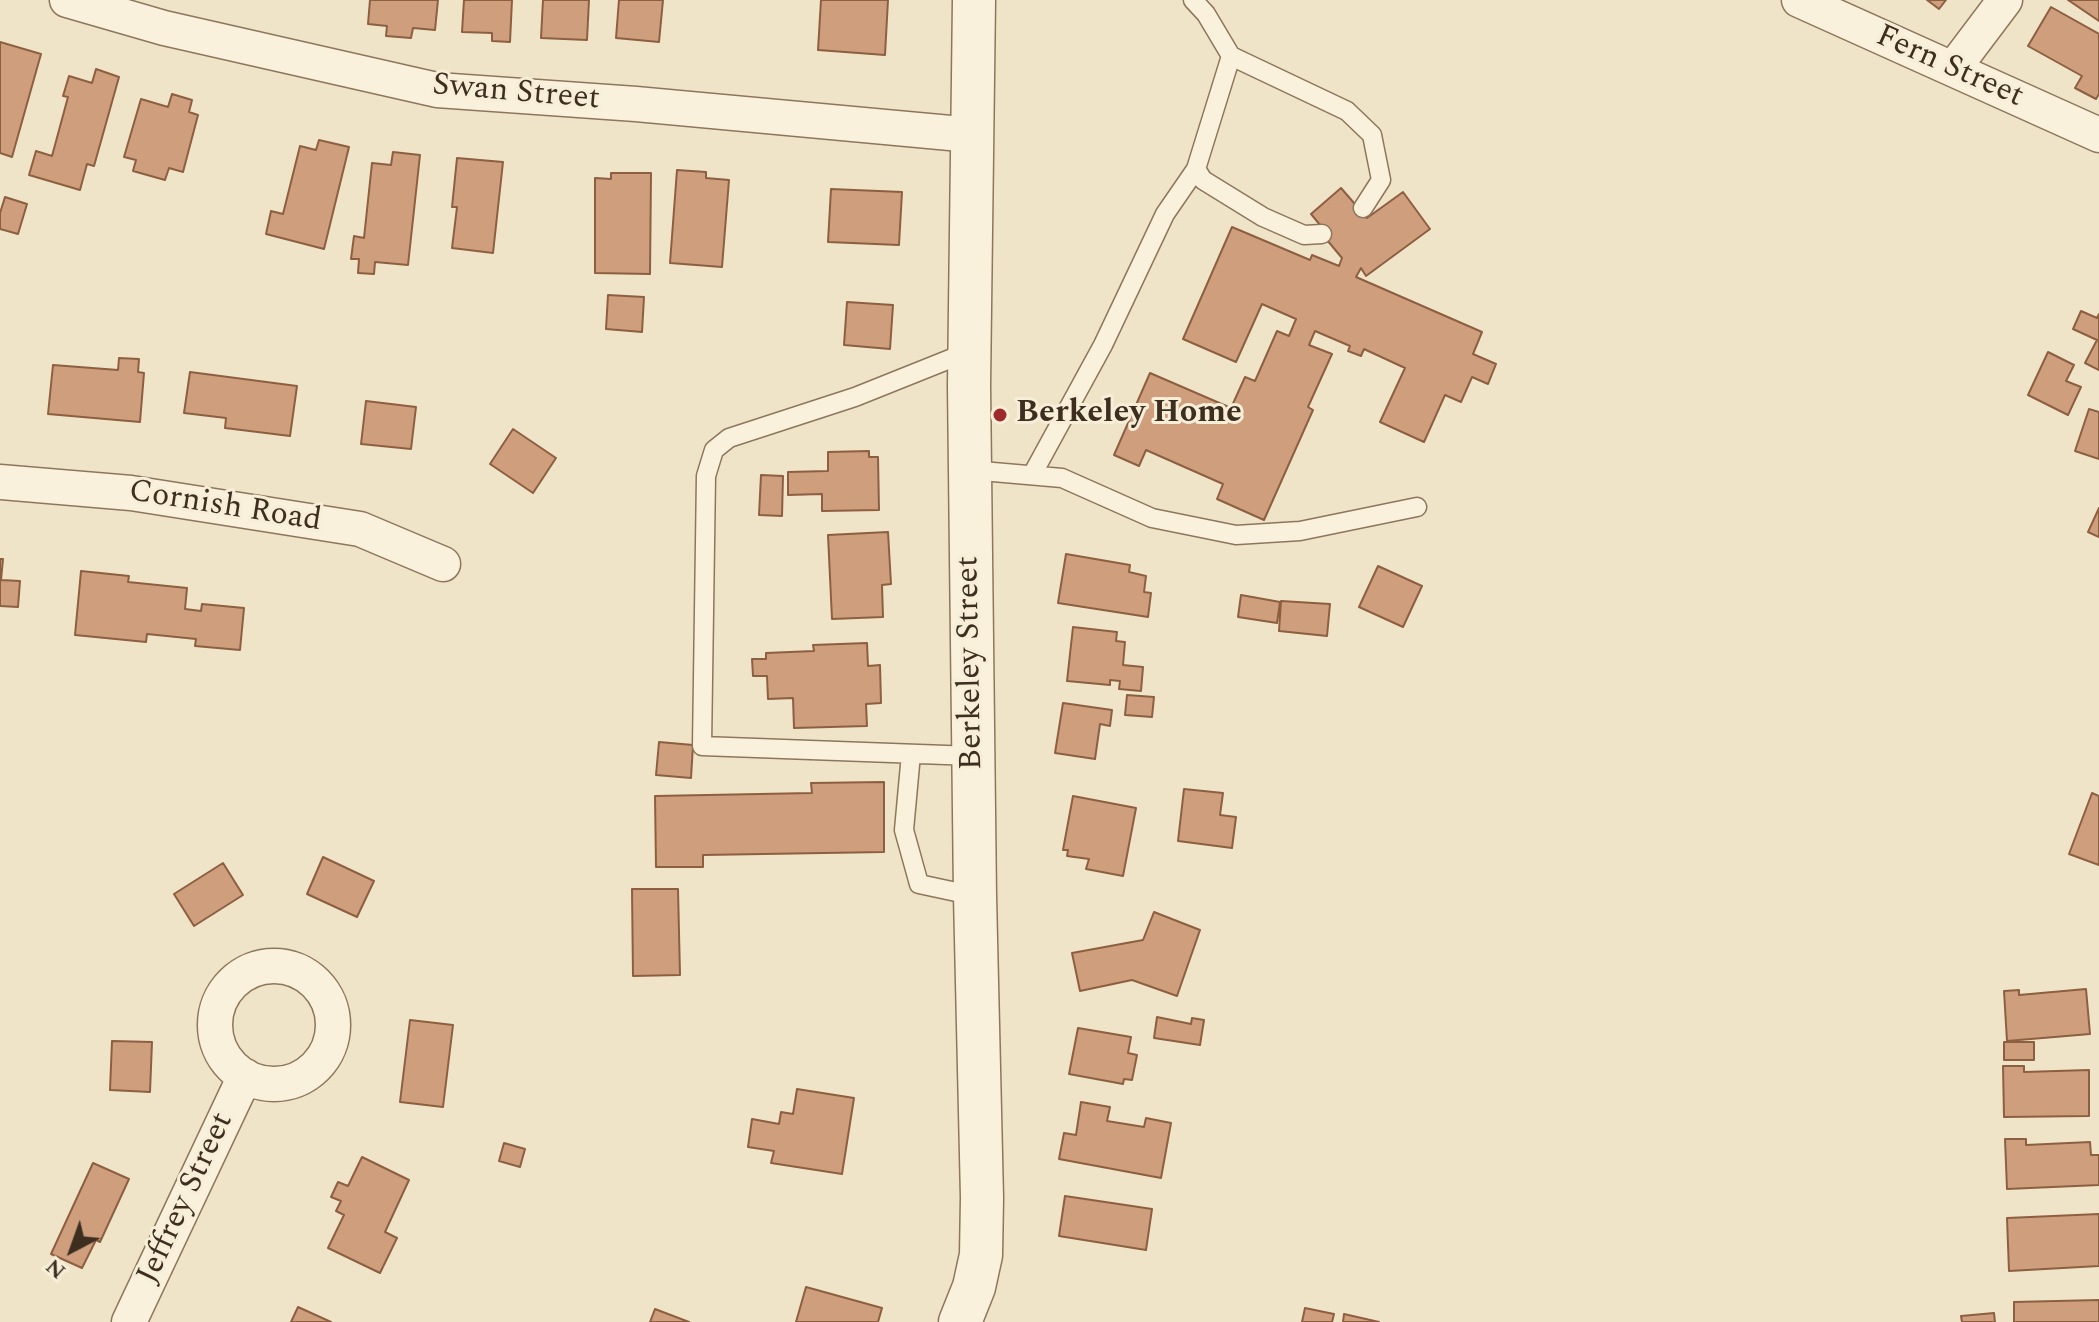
<!DOCTYPE html>
<style>
body{margin:0}
#map{position:relative;width:2099px;height:1322px;overflow:hidden;background:#f0e4c8;font-family:Spectral,serif}
canvas{display:block}
.north{position:absolute;left:32px;top:1210px;width:80px;height:80px;-webkit-text-stroke:6px #f7eed8;paint-order:stroke;rotate:221deg;font-size:22px;font-weight:700;line-height:32px;text-align:center;color:#3d2e20}
.north::after{content:'';display:block;margin:auto;width:28px;height:36px;background:#3d2e20;clip-path:polygon(50% 0,100% 100%,50% 72%,0 100%)}
</style>
<div id="map">
<canvas width="2099" height="1322"></canvas>
<div class="north">N</div>
</div>
<script>
const context = document.querySelector('canvas').getContext('2d');
context.lineJoin = 'round';
function paint(path, color) {
  context.fillStyle = color;
  context.fill(path, 'evenodd');
}
function trace(path, color, width, dash) {
  context.strokeStyle = color;
  context.lineWidth = width;
  context.lineCap = dash ? 'butt' : 'round';
  context.setLineDash(dash || []);
  context.stroke(path);
}
function write(font, color, halo, rows, align = 'center') {
  context.font = font + ' Spectral,serif';
  context.lineWidth = 6;
  context.setLineDash([]);
  context.textBaseline = 'middle';
  context.strokeStyle = halo;
  context.fillStyle = color;
  for (const [text, x, y, turn = 0] of rows) {
    context.save();
    context.translate(x, y);
    context.rotate((+turn || 0) * Math.PI / 180);
    context.textAlign = isNaN(turn) ? turn : align;
    if (halo) context.strokeText(text, 0, 0);
    context.fillText(text, 0, 0);
    context.restore();
  }
}
const building = new Path2D(`
 M370,0H438L435,30L413,28L411,38L386,36L387,26L368,24Z
 M464,0H512L510,42L492,41V33L462,32Z
 M543,0H589L587,40L541,38Z
 M619,0H663L659,42L616,38Z
 M821,0H888L885,55L818,50Z
 M1927,0H1946L1939,9Z
 M2068,0H2099V21Z
 M2051,7L2099,34V94L2096,99L2075,88L2082,76L2028,46Z
 M0,42L41,54L12,157L0,153Z
 M96,69L119,77L94,166L87,164L80,190L29,175L36,151L52,156L68,97L63,96L69,76L92,83Z
 M172,94L192,100L189,112L198,115L183,172L169,168L165,180L133,171L136,160L124,157L141,99L168,107Z
 M319,140L349,147L324,249L266,234L271,211L283,214L300,146L316,150Z
 M393,152L420,155L408,265L375,262L374,274L358,273L359,259H351L354,236L364,238L372,163L391,165Z
 M457,158L503,162L493,253L452,248L457,207H452Z
 M677,170L706,172V178L729,180L722,267L670,263Z
 M611,173H651L650,274L595,273V178L611,179Z
 M1341,188L1367,218L1403,192L1430,229L1366,276L1361,268L1356,277L1482,332L1473,354L1496,364L1488,384L1472,377L1461,402L1445,395L1424,442L1380,422L1405,368L1364,349L1361,356L1348,351L1350,346L1315,331L1309,345L1332,354L1308,407L1313,410L1264,520L1217,499L1223,484L1146,450L1139,466L1114,455L1150,373L1231,408L1245,377L1255,381L1277,331L1289,336L1296,319L1262,304L1236,362L1183,339L1232,227L1310,260L1312,255L1339,266L1342,258L1327,240L1330,237L1311,214Z
 M831,189L902,192L899,245L828,242Z
 M5,197L27,204L18,234L0,229V213Z
 M608,295L644,297L642,332L606,329Z
 M847,302L893,305L890,349L844,345Z
 M2081,311L2097,318L2099,314V370L2085,363L2097,340L2073,329Z
 M2048,352L2074,365L2066,381L2081,387L2068,415L2028,395Z
 M119,358L139,359L138,372L144,373L140,422L48,414L53,365L118,370Z
 M190,372L297,386L290,436L225,428L226,418L184,413Z
 M366,401L416,407L411,449L361,444Z
 M2089,409L2099,412V459L2075,451Z
 M513,429L556,458L533,493L490,464Z
 M869,451V457H878L879,510L822,511V494L788,495V472L828,471V452Z
 M761,475L783,476L782,516L759,515Z
 M2099,508V537L2088,532Z
 M888,532L891,584L882,585L883,617L832,619L828,535Z
 M1066,554L1130,565L1129,572L1146,576L1144,592L1151,593L1148,617L1058,603Z
 M0,559H3L1,580L20,581L18,607L0,606Z
 M1378,566L1422,586L1403,627L1359,607Z
 M81,571L129,576L128,582L187,588L185,609L201,611L202,604L244,608L240,650L195,646L196,639L147,634L146,642L75,635Z
 M1241,595L1280,602L1277,623L1238,617Z
 M1281,601L1330,604L1327,636L1279,631Z
 M1073,627L1117,632L1116,641L1125,642L1123,665L1143,667L1141,691L1119,689L1120,681L1110,680V685L1067,681Z
 M867,643L868,666L880,665L881,703L866,704L867,726L794,728L793,698L768,699L767,676H753L752,659H766V653L814,651L813,645Z
 M1127,695L1154,697L1152,717L1125,715Z
 M1063,703L1112,710L1110,726L1100,724L1095,759L1055,753Z
 M659,742L693,745L691,778L656,775Z
 M884,782V852L703,855V867H656L655,796L812,793L811,783Z
 M1184,789L1223,793L1220,815L1236,817L1232,848L1178,841Z
 M2092,793L2099,796V865L2069,854Z
 M1073,796L1136,808L1123,876L1086,869L1089,859L1067,856L1068,850H1063Z
 M323,857L374,881L357,917L307,894Z
 M223,863L243,895L194,926L174,894Z
 M632,889H678L680,975L633,976Z
 M1154,912L1200,930L1177,996L1132,980L1080,991L1072,953L1143,940Z
 M2086,989L2090,1034L2007,1041L2004,991L2019,990V995Z
 M1157,1017L1191,1024L1192,1018L1204,1020L1200,1045L1154,1038Z
 M410,1020L453,1025L443,1107L400,1102Z
 M1078,1028L1131,1037L1128,1053L1137,1055L1132,1080L1124,1079L1123,1084L1069,1074Z
 M112,1041L152,1042L150,1092L110,1090Z
 M2004,1042H2034V1060H2004Z
 M2003,1066H2024V1072L2089,1070V1116L2004,1117Z
 M797,1089L854,1098L842,1174L771,1163L774,1151L748,1147L752,1119L779,1124L781,1112L793,1114Z
 M1081,1102L1110,1107L1107,1121L1144,1127L1146,1118L1171,1123L1161,1178L1059,1159L1064,1133L1076,1135Z
 M2005,1139H2026V1145L2090,1142L2091,1155H2099V1185L2007,1189Z
 M504,1143L525,1149L520,1167L499,1161Z
 M362,1157L409,1180L385,1232L397,1238L380,1273L328,1248L344,1215L336,1211L341,1201L331,1197L338,1182L348,1186Z
 M93,1163L129,1179L100,1242L96,1240L82,1268L51,1254Z
 M1065,1196L1152,1209L1146,1250L1059,1236Z
 M2099,1214V1266L2009,1271L2007,1218Z
 M806,1287L882,1308L878,1322H796Z
 M2099,1300V1322H2014V1302Z
 M298,1307L331,1322H291Z
 M1305,1308L1334,1314L1332,1322H1302Z
 M655,1309L689,1322H650Z
 M1994,1313L1995,1322H1962L1961,1316Z
 M1344,1314L1379,1322H1343Z`);
const service = new Path2D(`
 M1193,0L1206,14L1231,56L1196,169L1203,180L1263,217L1304,235L1322,234
 M1231,56L1347,111L1372,135L1381,180L1363,208
 M970,351L855,397L729,438L714,450L706,476L702,746L973,756
 M970,470L1062,478L1152,518L1236,535L1300,531L1417,507
 M1032,475L1103,345L1165,214L1196,169
 M911,754L904,830L919,884L975,896`);
const minor = new Path2D(`
 M67,0L164,28L437,90L636,104L972,135
 M1799,0L2099,135
 M1953,69L2005,0
 M0,482L131,493L360,529L443,564
 M215 1025a59 59 0 1 1 118 0a59 59 0 1 1-118 0Z
 M129,1322L245,1076`);
const tertiary = new Path2D(`
 M960,1322L974,1287L981,1255L982,1198L975,896L969,385L974,0`);
const markers = [
 [1000,415,8,"#9e2a2b"]
];
const streetNames = [
 ["Fern Street",1949,68,24],
 ["Swan Street",516,94,5],
 ["Cornish Road",225,508,9],
 ["Berkeley Street",972,663,-91],
 ["Jeffrey Street",187,1199,-65]
];
const poiNames = [
 ["Berkeley Home",1016,415]
];
paint(building, '#cf9f7d');
trace(building, '#8d5f41', 2);
trace(service, '#8d765c', 21);
trace(minor, '#8d765c', 37);
trace(tertiary, '#8d765c', 45);
trace(service, '#faf1dc', 18);
trace(minor, '#faf1dc', 34);
trace(tertiary, '#faf1dc', 42);
for (const [x, y, r, color] of markers) {
  const dot = new Path2D();
  dot.arc(x, y, r, 0, 2 * Math.PI);
  context.fillStyle = color;
  context.fill(dot);
  trace(dot, '#f7eed8', 3);
}
write('32px', '#3d2e20', '#f7eed8', streetNames);
write('bold 32px', '#3d2e20', '#f7eed8', poiNames, 'left');
</script>
